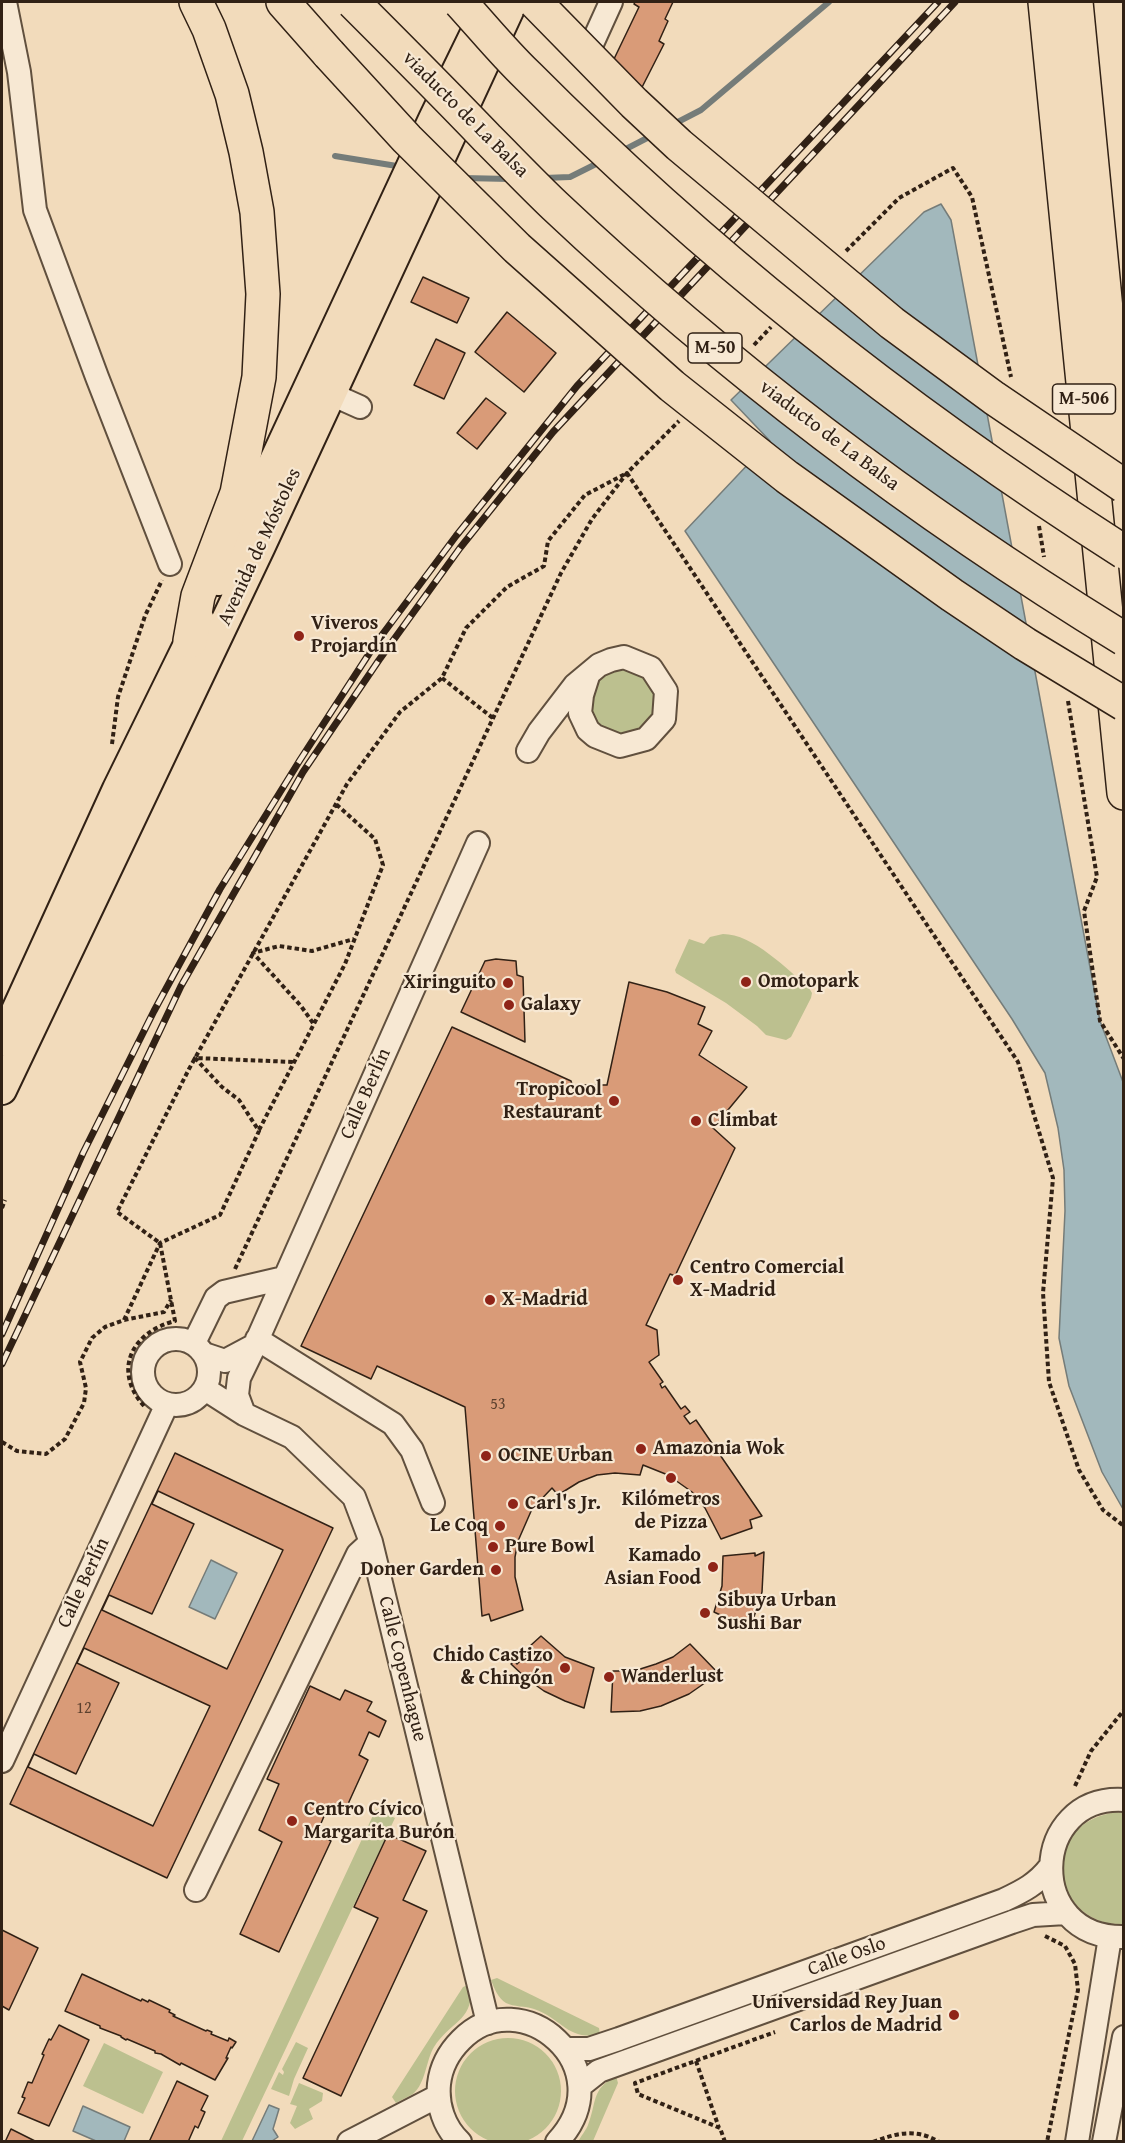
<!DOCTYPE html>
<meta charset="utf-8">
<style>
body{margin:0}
#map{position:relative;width:1125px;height:2143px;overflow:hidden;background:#f2dbbb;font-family:"Gentium Book Plus",serif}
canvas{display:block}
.frame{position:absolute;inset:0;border:3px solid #312115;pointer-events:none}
</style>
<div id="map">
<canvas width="1125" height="2143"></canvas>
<div class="frame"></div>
</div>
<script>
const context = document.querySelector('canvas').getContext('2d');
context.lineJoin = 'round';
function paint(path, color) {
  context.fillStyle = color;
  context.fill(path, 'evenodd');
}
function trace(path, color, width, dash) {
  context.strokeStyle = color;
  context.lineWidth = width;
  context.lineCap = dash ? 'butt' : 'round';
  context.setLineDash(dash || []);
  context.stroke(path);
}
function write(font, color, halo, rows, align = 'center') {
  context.font = font + ' "Gentium Book Plus",serif';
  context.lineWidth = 4.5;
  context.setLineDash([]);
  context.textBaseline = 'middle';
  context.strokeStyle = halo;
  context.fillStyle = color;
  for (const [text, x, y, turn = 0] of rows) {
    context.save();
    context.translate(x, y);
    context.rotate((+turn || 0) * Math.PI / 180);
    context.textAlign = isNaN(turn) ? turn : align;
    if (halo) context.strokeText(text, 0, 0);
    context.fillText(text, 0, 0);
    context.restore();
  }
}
const green = new Path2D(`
 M626,669L646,677L657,695V706L649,726L619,737C612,734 603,731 598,726C593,722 591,715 591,709C590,683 599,672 626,669Z
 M723,934C753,934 787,969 809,988L812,993L811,998L791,1037L786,1040L766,1035L757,1026L726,1003L676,973L675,970L689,939L704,944L710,937Z
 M376,1809L395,1818L242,2141H221Z
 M1117,1812L1123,1813V1924C1069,1927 1039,1860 1083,1825C1093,1817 1105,1814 1117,1812Z
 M497,1978L599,2028L600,2035C566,2040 563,2019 534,2009C525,2006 514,2007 506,2003C498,1998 494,1988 491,1980Z
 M471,1984C474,2022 451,2020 434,2047C426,2060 426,2083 413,2094C408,2097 401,2100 396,2103L392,2097L463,1987Z
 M455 2091a53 53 0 1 1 106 0a53 53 0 1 1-106 0Z
 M296,2042L308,2048L294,2079L289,2096L271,2089L279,2072L283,2075L284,2072L282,2069Z
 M104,2043L163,2072L143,2114L83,2086Z
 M616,2076L618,2083L593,2141L578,2142C581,2136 586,2130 588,2125C597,2102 591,2089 616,2076Z
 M299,2083L323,2093L322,2101L309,2109L313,2119L295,2129L290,2123L297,2106L290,2104Z`);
const water = new Path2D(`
 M941,204L951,220L1100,1021L1123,1082V1509L1102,1472L1069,1386L1059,1338L1065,1211L1064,1170L1058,1128L1045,1073L1012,1019L685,531L770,441L731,400L924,212Z
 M211,1560L237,1573L215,1619L189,1607Z
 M269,2105L279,2109L273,2129L278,2137L272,2141H252Z
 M83,2106L130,2127L124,2141H96L73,2131Z`);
const stream = new Path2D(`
 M672,125L701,110L829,2
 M622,151L653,135
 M335,156L403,167
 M463,178L510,179
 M544,178L570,177L602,161`);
const building = new Path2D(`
 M635,2H673L665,19L668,21L659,41L664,44L634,103L601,86L639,7L634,4Z
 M423,277L469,298L457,323L411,302Z
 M507,312L556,353L524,392L475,352Z
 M436,339L465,353L444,399L414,385Z
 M486,398L506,413L477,449L457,433Z
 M496,959L516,961L517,975L523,977L525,1042L461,1012L485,961Z
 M629,982L667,992L705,1007L698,1024L712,1031L699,1055L747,1087L713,1128L735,1148L675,1276L670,1274L646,1325L657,1330L659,1355L649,1362L663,1382L660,1384L662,1388L665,1386L681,1409L685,1406L690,1412L684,1416L690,1424L696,1420L762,1516L750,1520L752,1528L721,1539L705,1508L692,1492L668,1475L643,1465L640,1475L615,1473L597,1475L579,1482L558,1495L552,1488L532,1509L518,1541L515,1557V1577L523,1610L491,1621L489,1614L482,1616L465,1407L377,1366L371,1379L301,1346L452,1027L571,1081L572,1085H607Z
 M175,1453L333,1528L167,1878L10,1804ZM158,1491L283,1550L227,1669L102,1610L109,1595L152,1614L194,1524L152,1504ZM84,1648L210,1706L153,1826L28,1767L34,1754L76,1774L119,1683L77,1663Z
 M764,1552L762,1592L750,1629L714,1612L722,1586L723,1556L755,1553V1556Z
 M541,1636L565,1657L594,1668L584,1708L565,1701L544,1691L527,1679L511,1664L514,1661L517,1664L533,1649L530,1646Z
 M690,1644L718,1673L712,1678L689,1694L661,1706L640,1711L611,1712L613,1671H634L656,1664L673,1657Z
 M310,1686L340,1700L345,1690L372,1702L367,1711L386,1721L379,1737L369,1732L359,1755L368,1760L343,1815L328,1807L319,1828L329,1832L326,1838L331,1841L279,1952L240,1934L282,1842L259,1830L279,1784L267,1779Z
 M388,1834L426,1851L403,1900L427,1911L341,2096L303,2078L378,1918L354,1907Z
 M2,1930L38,1948L9,2010L2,2006Z
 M82,1974L141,2001L142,1999L148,2002L149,2000L170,2010L169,2012L175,2015L173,2016L206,2031L207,2030L212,2032L211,2034L228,2041L229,2038L236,2042L232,2048L231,2047L226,2058H228L215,2080L181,2063L180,2065L161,2054L155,2053V2051L127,2039L126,2040L121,2037V2036L100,2028V2026L65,2011Z
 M59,2025L89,2040L49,2126L18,2113L25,2098L22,2097L28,2082L32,2083L44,2055L42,2054L49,2039L51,2040Z
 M177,2081L208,2096L201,2110L205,2112L198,2128L195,2126L188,2142H149Z
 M11,2129L37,2142H5Z`);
const path = new Path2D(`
 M846,251L899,198L953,168L972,197L1011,377
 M754,345L771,327
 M1039,526L1044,557
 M442,678L494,719
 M1068,701L1097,877L1084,911L1100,1021L1124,1059
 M112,744L118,697L145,616L162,580
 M313,1023L301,1006L253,953L279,946L312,951L354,939
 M259,1130L345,964L383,865L375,839L336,804
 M2,1208L5,1200
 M235,1269L561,573L592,519L627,473L679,421
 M124,1320L160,1243L220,1215L259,1131L239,1100L222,1087L195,1058L294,1062
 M144,1406C112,1370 132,1332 175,1321L160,1243L117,1212L189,1069L347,784L400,712L442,678L466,628L507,587L544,566L548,541L585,495L627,473L1018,1062L1053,1178L1043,1293L1049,1382L1079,1470L1103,1510L1124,1526
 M2,1442L17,1451L46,1454L65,1439L84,1403L86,1388L80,1362L92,1338L105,1327L124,1320L164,1312L171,1300
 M1075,1786L1091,1751L1124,1710
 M1045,1936L1065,1946L1075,1964L1078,1990L1047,2142
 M696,2061L719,2128
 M725,2142L720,2128L638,2094L635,2083L775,2032
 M873,2142C897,2133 916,2128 939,2142`);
const minor = new Path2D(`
 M5,2L19,72L35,210L97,377L170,564
 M570,36L591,46L611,2
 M331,394L360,407
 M528,751L539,732L575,685L599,665L611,660L624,657L651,668L666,691L664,719L646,739L620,746L595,736L588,730L580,713L582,695L588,676
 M143 1372a33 33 0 1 1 66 0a33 33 0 1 1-66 0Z
 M257,1339L393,1424L412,1450L433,1503
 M194,1343L216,1298L224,1292L284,1278
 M204,1354L225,1361L255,1345L478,843
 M205,1389L244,1414L292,1437L354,1497L371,1542L488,2023
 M244,1414L237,1395L239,1378L255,1345
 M2,1761L167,1404
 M1124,1800C1030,1794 1024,1939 1124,1937
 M196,1890L358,1554L371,1542
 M566,2049H589L619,2039L1004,1900C1023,1891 1037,1884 1050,1867
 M580,2086L599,2071L1012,1922L1033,1915L1066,1913
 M349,2142L438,2096
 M460,2142C444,2127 437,2105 439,2084C441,2066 449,2052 461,2040C520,1979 626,2068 557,2142
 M1077,2142L1110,1937
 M1104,2142L1124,2037`);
const major = new Path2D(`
 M218,581L433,119L490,2
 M2,1041L117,789L200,620
 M2,1090L261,546L513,2`);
const highway = new Path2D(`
 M283,2L329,54
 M1045,2L1124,793
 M1076,2L1110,350L1124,461
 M190,641L198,596L237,493L259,377L263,294L257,212L246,152L232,94L209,29L196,2`);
const rail = new Path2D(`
 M2,1334L83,1153L154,1011L220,889L300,760L376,643L456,536L577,386L938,2
 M2,1364L181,986L303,772L379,660L460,548L553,432L955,2`);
const highwayBridge = new Path2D(`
 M353,2C398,47 443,92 487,138C510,161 532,184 555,206C729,370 920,514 1124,639
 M460,2C482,26 503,52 527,75C707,256 909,415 1124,552
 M535,2L634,103L679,145L892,323L994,398L1124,486
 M329,54L407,139L517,248L672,386L787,477L952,595L1025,644L1124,704`);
const markers = [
 [299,636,6,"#8f2418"],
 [746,982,6,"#8f2418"],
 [508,983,6,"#8f2418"],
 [509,1005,6,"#8f2418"],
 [614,1101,6,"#8f2418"],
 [696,1121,6,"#8f2418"],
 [678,1280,6,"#8f2418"],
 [490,1300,6,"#8f2418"],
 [641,1449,6,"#8f2418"],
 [486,1456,6,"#8f2418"],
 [671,1478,6,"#8f2418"],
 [513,1504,6,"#8f2418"],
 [500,1526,6,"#8f2418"],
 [493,1547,6,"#8f2418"],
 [713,1567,6,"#8f2418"],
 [496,1570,6,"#8f2418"],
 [705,1613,6,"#8f2418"],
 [565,1668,6,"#8f2418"],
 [609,1677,6,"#8f2418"],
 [292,1821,6,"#8f2418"],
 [954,2015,6,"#8f2418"]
];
const numberNames = [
 ["53",498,1405],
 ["12",84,1709]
];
const shields = [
 [715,348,54],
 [1084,399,63]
];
const shieldNames = [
 ["M-50",715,348],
 ["M-506",1084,399]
];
const streetNames = [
 ["viaducto de La Balsa",465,115,45],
 ["viaducto de La Balsa",829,436,37],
 ["Avenida de Móstoles",260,547,-65],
 ["Calle Berlín",366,1094,-66],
 ["Calle Berlín",84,1583,-65],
 ["Calle Copenhague",402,1669,76],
 ["Calle Oslo",847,1957,-20]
];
const poiNames = [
 ["Viveros",311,624],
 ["Projardín",311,647],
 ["Omotopark",758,982],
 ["Xiringuito",496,983,"right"],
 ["Galaxy",521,1005],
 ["Tropicool",602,1090,"right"],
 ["Restaurant",602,1113,"right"],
 ["Climbat",708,1121],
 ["Centro Comercial",690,1268],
 ["X-Madrid",690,1291],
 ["X-Madrid",502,1300],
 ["Amazonia Wok",653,1449],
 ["OCINE Urban",498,1456],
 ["Kilómetros",671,1500,"center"],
 ["de Pizza",671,1523,"center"],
 ["Carl's Jr.",525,1504],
 ["Le Coq",488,1526,"right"],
 ["Pure Bowl",505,1547],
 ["Kamado",701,1556,"right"],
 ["Asian Food",701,1579,"right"],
 ["Doner Garden",484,1570,"right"],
 ["Sibuya Urban",717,1601],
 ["Sushi Bar",717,1624],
 ["Chido Castizo",553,1656,"right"],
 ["& Chingón",553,1679,"right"],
 ["Wanderlust",621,1677],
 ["Centro Cívico",304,1810],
 ["Margarita Burón",304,1833],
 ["Universidad Rey Juan",942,2003,"right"],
 ["Carlos de Madrid",942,2026,"right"]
];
paint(green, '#bcc08f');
paint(water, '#a2b8bc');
trace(water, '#757c79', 1.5);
trace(stream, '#757c79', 6);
paint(building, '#d99b78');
trace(building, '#312115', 1.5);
trace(minor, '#61503e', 26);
trace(major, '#312115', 32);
trace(highway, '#312115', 36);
trace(path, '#312115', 4, [4.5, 3]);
trace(minor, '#f7e8d3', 22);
trace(major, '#f2dbbb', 28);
trace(highway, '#f2dbbb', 33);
trace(rail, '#312115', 7);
trace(rail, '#f7e8d3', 4.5, [14]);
trace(highwayBridge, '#312115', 36, []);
trace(highwayBridge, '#f2dbbb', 33);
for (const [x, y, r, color] of markers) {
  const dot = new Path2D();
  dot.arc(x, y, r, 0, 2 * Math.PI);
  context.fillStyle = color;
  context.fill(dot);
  trace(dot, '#f7e8d3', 2);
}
write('16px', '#5b402e', null, numberNames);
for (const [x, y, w] of shields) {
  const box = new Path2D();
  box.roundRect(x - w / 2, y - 15, w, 30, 4.5);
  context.fillStyle = '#f7e8d3';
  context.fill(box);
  trace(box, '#312115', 1.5);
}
write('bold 18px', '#312115', null, shieldNames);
write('20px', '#312115', '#f7e8d3', streetNames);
write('bold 20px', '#312115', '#f7e8d3', poiNames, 'left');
</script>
